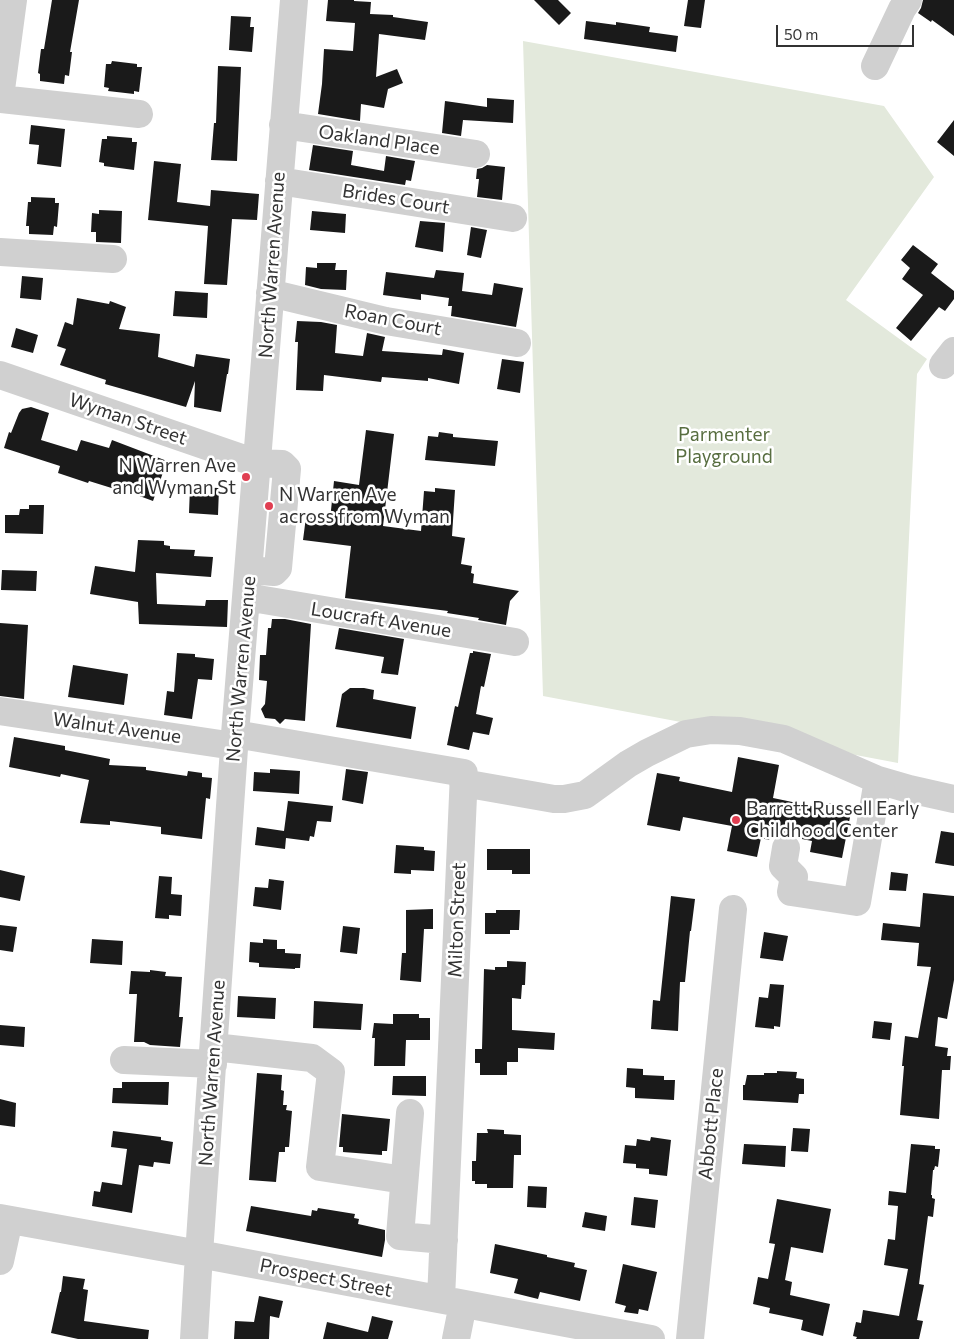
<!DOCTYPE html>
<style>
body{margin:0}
#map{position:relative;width:954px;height:1339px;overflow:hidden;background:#fff;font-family:Commissioner,sans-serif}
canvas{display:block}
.scale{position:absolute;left:776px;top:25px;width:138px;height:22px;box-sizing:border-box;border:2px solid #333;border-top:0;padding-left:6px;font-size:15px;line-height:18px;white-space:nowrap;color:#333;-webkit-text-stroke:4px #fff;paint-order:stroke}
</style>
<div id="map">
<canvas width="954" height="1339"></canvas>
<div class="scale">50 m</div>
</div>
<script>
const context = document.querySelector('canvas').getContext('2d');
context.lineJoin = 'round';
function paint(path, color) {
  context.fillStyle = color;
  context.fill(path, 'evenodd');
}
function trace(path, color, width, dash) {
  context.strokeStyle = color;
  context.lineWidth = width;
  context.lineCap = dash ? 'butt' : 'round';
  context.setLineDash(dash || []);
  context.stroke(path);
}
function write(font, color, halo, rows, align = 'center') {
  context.font = font + ' Commissioner,sans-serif';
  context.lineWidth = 5;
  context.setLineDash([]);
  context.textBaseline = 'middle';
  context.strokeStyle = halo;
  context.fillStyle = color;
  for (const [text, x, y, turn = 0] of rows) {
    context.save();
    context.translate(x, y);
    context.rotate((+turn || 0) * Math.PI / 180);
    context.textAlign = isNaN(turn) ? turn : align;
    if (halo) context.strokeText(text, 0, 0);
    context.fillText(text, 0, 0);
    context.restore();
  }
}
const green = new Path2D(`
 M523,41L884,106L934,177L846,300L927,359L917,374L898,763L543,696Z`);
const building = new Path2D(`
 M52,0H79L70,52H72L69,76L65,75L64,84L40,81V74L38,73L41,49H44Z
 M328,0H354V1L371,2L370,14L393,15V17L428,22L425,40L379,34L376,77L397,69L403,83L388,89L384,108L361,104L360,121L318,114L322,84L324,49L353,51L355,23L326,21Z
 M534,0H558L571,13L559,25Z
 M688,0H705L701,28L684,26Z
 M923,0H954V36L932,20L931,22L918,13L921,8Z
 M231,16L251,17L250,27H254L252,52L229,50Z
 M586,21L616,25V22L650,27L649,32L678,36L676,52L584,39Z
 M112,61L137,64V67H142L139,92L134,91V94L108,91L109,88L104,87L106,64H111Z
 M218,66L241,67L237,161L211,160L214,123H216Z
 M487,98L514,100L513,123L463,120L461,136L442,133L445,101L487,107Z
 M954,120V156L937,142Z
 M31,125L65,129L61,167L37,164L39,145L29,144Z
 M107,136L132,138V142H137L134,170L104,166V163L99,162L102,139H107Z
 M313,145L353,151L351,165L384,171L386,156L415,161L411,181L406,180L405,185L309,170Z
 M154,161L181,164L177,202L210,206L211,190L259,194L257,220L232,219L227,285L204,284L208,226L148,220Z
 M487,165L505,167L502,200L477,197L479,179H476L477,169L482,168Z
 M31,197L55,198V203H59L57,227L54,226L53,235L29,234V226H26L28,202H31Z
 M99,210L122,211L121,243L96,242V232H91L92,213L99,214Z
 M312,211L346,214L345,233L310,230Z
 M420,221L445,223L443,252L415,247Z
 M471,227L487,230L481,258L467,255Z
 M913,245L938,264L931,273L954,291V299L945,311L939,307L911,341L896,328L923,295L902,279L910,268L901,260Z
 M317,263H336L335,270H347L346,290L321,289L305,285L306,267L317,268Z
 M436,270L464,273L462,291L492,295L494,283L523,288L516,327L451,316L452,306H448L449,298L421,294V300L383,295L386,272L434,278Z
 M22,276L43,278L41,300L20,298Z
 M175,291L208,293L207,318L173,316Z
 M77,298L109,304L110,301L126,307L119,329L160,334L158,357L194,367L196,354L230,359L228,374H227L221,412L194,407L195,381L186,407L105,384L106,380L60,365L66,349L57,346L65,322L73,325Z
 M297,321L321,322L337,325L335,353L363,356L367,333L385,337L382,351L442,355L443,349L464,353L459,384L428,378V381L382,377L381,382L324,375L323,391L296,390L298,342H295Z
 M16,328L38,335L33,353L11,347Z
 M502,359L524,362L520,393L497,389Z
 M31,407L49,413L41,440L77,451L81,440L109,448L112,440L167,461L153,501L118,488V490L89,481L88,483L58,473L60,466L4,448L9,432L11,433L19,413L22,409Z
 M366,430L394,434L383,526L421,531L424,491L435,492V488L455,490L452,536L465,538L461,564L472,566L471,573L474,574L473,583L519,591L510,601L506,625L478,620L479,618L447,613L448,611L345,598L351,546L303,540L306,517L330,520L334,481L359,485Z
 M439,432L453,434V437L498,441L495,466L425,460L428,436L438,437Z
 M190,487L219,488L218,515L189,513Z
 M29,505H44L43,534L5,533V515H19L20,509H29Z
 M138,540L164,541V545L170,546V549L195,550L194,556L213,557L211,577L156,573L157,604L205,606L206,600H228L227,627L139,624L138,602L90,594L95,566L135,572Z
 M2,570L37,571L36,591L1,590Z
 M272,619H285L311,624L305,721L285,719L280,724L275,719L265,718L261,709L265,704L267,681L259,680L260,655H266L268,628H271Z
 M0,623L28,625L24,699L0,696Z
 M339,628L404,639L398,675L381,673L384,657L335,649Z
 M473,651L491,654L484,687L481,686L476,714L493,718L489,735L473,732L469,750L447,745L455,706L458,707L470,653H473Z
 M177,653L195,654V657L214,659L212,680L198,679L192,719L164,715L167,691L174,692Z
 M73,665L128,674L124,705L68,697Z
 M350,688H364L374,690L373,699L416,707L411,739L336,727L342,694Z
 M14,737L65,746V750L110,759L109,765L146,767V770L187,776L188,771L202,773V777L212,778L210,799L206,798L202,839L161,834V827L110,821V825L80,823L89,780L61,774L60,777L9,767Z
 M738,757L779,765L773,798L826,809L828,803L852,807L842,858L810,852L812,841L797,838L789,833L779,834L771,833L769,840L761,838L757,857L727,851L732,826L683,817L680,831L647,825L657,773L680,777L679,781L732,792Z
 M270,769L300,771L299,794L253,791L254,772L270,773Z
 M346,769L368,772L363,804L342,800Z
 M288,801L333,806L331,822L317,821L314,837L310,836L309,841L286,838L285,849L255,845L257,827L284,831Z
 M941,831L954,833V866L935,863Z
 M396,845L424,847V850L435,851L434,871L411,870V874L394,873Z
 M487,849H530V874H512V870H487Z
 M0,870L25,876L20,901L0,897Z
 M891,872L908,874L906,891L889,890Z
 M159,876L172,877L171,894L182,895L181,916L169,915V919L155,918Z
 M269,879L284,881L281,910L253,906L255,887L268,888Z
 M923,893L954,896V980L947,1019L938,1017L935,1046L948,1048L947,1056H951L950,1070H942L939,1119L900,1115L904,1066H902L905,1036L918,1038L931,967L917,966L919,943L881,940L883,923L920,927Z
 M671,896L695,899L691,931H690L685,982H680L678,1031L651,1029L653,1000L660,1001Z
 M433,909V929H424L421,982L400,980L402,953H406V910Z
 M496,910H520L519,930H510V934H485V913H496Z
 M0,925L17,927L13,952L0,950Z
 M343,926L360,928L357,954L340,952Z
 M764,932L788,936L783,961L760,958Z
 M92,939L123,941L122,965L90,963Z
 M263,939L277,940V949H285V953L301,954L300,968H295V969L259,967V963L249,962L250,942L263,943Z
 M507,961L526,962L525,985H522L521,999L512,998V1030L555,1033L554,1050L518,1048V1062H507V1075H480V1063H475V1049H482L484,969L495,970V967H507Z
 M150,970L166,972L165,976L182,977L179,1017H183L180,1047L150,1045L144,1042H134L137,994H129L131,971L150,972Z
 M770,984L784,985L780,1027L774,1026V1029L755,1027L759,997L768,998Z
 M238,996L276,998L275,1019L237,1017Z
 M314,1001L363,1004L361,1030L313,1028Z
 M393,1014H419V1018H430V1040H406L405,1066H374L375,1038H372L374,1023L393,1024Z
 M874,1021L892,1023L890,1040L872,1038Z
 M0,1025L25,1027L24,1047L0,1045Z
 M627,1068L643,1069V1075L664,1076V1080H675L674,1100L635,1098V1088L626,1087Z
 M777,1071L797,1072L796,1078L804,1079V1094H799L798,1103L743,1100V1085H745L747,1075H764V1073H777Z
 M257,1073L282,1075L281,1090L284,1091L283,1105H287L286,1110L292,1111L289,1147H285V1152H279L276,1182L249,1180Z
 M393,1076H426V1096L392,1095Z
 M122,1082H169L168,1105L112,1103L113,1088H122Z
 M0,1099L16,1103L15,1127L0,1125Z
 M342,1114L390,1119L387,1151H382V1155L343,1152V1147H339Z
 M793,1128L810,1129L808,1152L791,1151Z
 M487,1129L504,1130V1134L521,1135V1155H514L513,1188H487V1184H475V1181H472V1161H476L477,1133H488Z
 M113,1131L161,1137V1140L173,1142L170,1164L154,1162L153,1167L139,1165L132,1213L92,1206L94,1191L100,1192L102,1182L122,1185L127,1149L111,1147Z
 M651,1137L671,1140L667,1176L649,1174V1169L636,1168V1164L623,1163L625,1145L636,1146L637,1139L650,1141Z
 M744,1144L786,1146L785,1167L742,1164Z
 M911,1144L935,1146V1149H940L938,1167L935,1166L934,1170H933L931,1195H932V1198L935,1199L933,1217L928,1216L919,1284L924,1285L917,1320L923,1321L919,1339H856L857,1337L853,1336L856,1322L861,1323L863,1310L899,1316L908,1269L884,1265L888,1239L895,1240L898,1206L888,1205L889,1191L906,1193Z
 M528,1186L547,1187L546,1208L527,1207Z
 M634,1197L658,1200L655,1228L631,1225Z
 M777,1199L831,1209L823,1253L791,1247L785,1280L792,1282L790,1295L830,1304L823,1336L801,1330L803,1320L769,1313L770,1308L753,1304L758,1277L768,1279L775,1244L769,1243Z
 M251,1206L311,1216L312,1210L317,1211L318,1208L355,1214L354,1218L359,1219L358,1224L385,1230V1240L382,1257L246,1231Z
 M585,1212L607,1216L605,1231L582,1227Z
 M495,1244L547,1255V1257L575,1263L574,1267L587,1270L580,1301L540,1292L538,1299L514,1293L518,1279L490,1273Z
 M623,1264L657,1272L648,1311L639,1309L638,1314L624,1312L626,1306L615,1303Z
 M63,1276L85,1279L83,1289L88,1290L84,1321L149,1330L148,1339H78L51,1333L60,1292H61Z
 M259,1296L283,1301L279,1318L270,1316L269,1339H234L235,1321L254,1322Z
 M372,1316L393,1321L388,1339H323L327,1322L368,1332Z`);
const minor = new Path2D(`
 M875,66L902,9L908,0
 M0,97L13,0
 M0,99L139,114
 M283,125L476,154
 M279,181L513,218
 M0,252L113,259
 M270,293L386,321L517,343
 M943,365L954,351
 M0,375L256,463L282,464L287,469L278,568L274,572L249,570
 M246,597L515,642
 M0,711L234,746
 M235,734L464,773L441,1299
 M463,783L554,799H564L585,795L628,764L647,753L686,734L711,730L740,731L784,739L878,780
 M786,848L783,866L794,877L791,892L857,902L878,780L909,789L954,799
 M214,1047L312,1058L331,1072L320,1167L404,1180
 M124,1060L213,1064
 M410,1113L400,1236L444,1240
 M0,1218L199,1254L651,1339
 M0,1261L9,1220
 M194,1339L199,1254L235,734L294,0
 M456,1339L463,1304
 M690,1339L733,909`);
const markers = [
 [246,477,5,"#e03e51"],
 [269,506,5,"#e03e51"],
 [736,820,5,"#e03e51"]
];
const streetNames = [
 ["Oakland Place",379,140,8],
 ["Brides Court",396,199,9],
 ["North Warren Avenue",272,265,-86],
 ["Roan Court",393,320,11],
 ["Wyman Street",128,419,19],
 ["Loucraft Avenue",381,620,9],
 ["North Warren Avenue",241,669,-85],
 ["Walnut Avenue",117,728,8],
 ["Milton Street",457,920,-88],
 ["North Warren Avenue",212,1073,-86],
 ["Abbott Place",711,1124,-84],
 ["Prospect Street",326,1278,11]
];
const parkNames = [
 ["Parmenter",724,435],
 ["Playground",724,457]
];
const poiNames = [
 ["N Warren Ave",236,466,"right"],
 ["and Wyman St",236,488,"right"],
 ["N Warren Ave",279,495],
 ["across from Wyman",279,517],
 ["Barrett Russell Early",746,809],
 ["Childhood Center",746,831]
];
paint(green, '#e3e9dc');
paint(building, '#1a1a1a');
trace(minor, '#d0d0d0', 28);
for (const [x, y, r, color] of markers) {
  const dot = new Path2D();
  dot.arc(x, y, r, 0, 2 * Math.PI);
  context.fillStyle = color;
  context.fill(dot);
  trace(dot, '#fff', 2);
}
write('19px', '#333', '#fff', streetNames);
write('19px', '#586e40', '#fff', parkNames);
write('19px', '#333', '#fff', poiNames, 'left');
</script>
